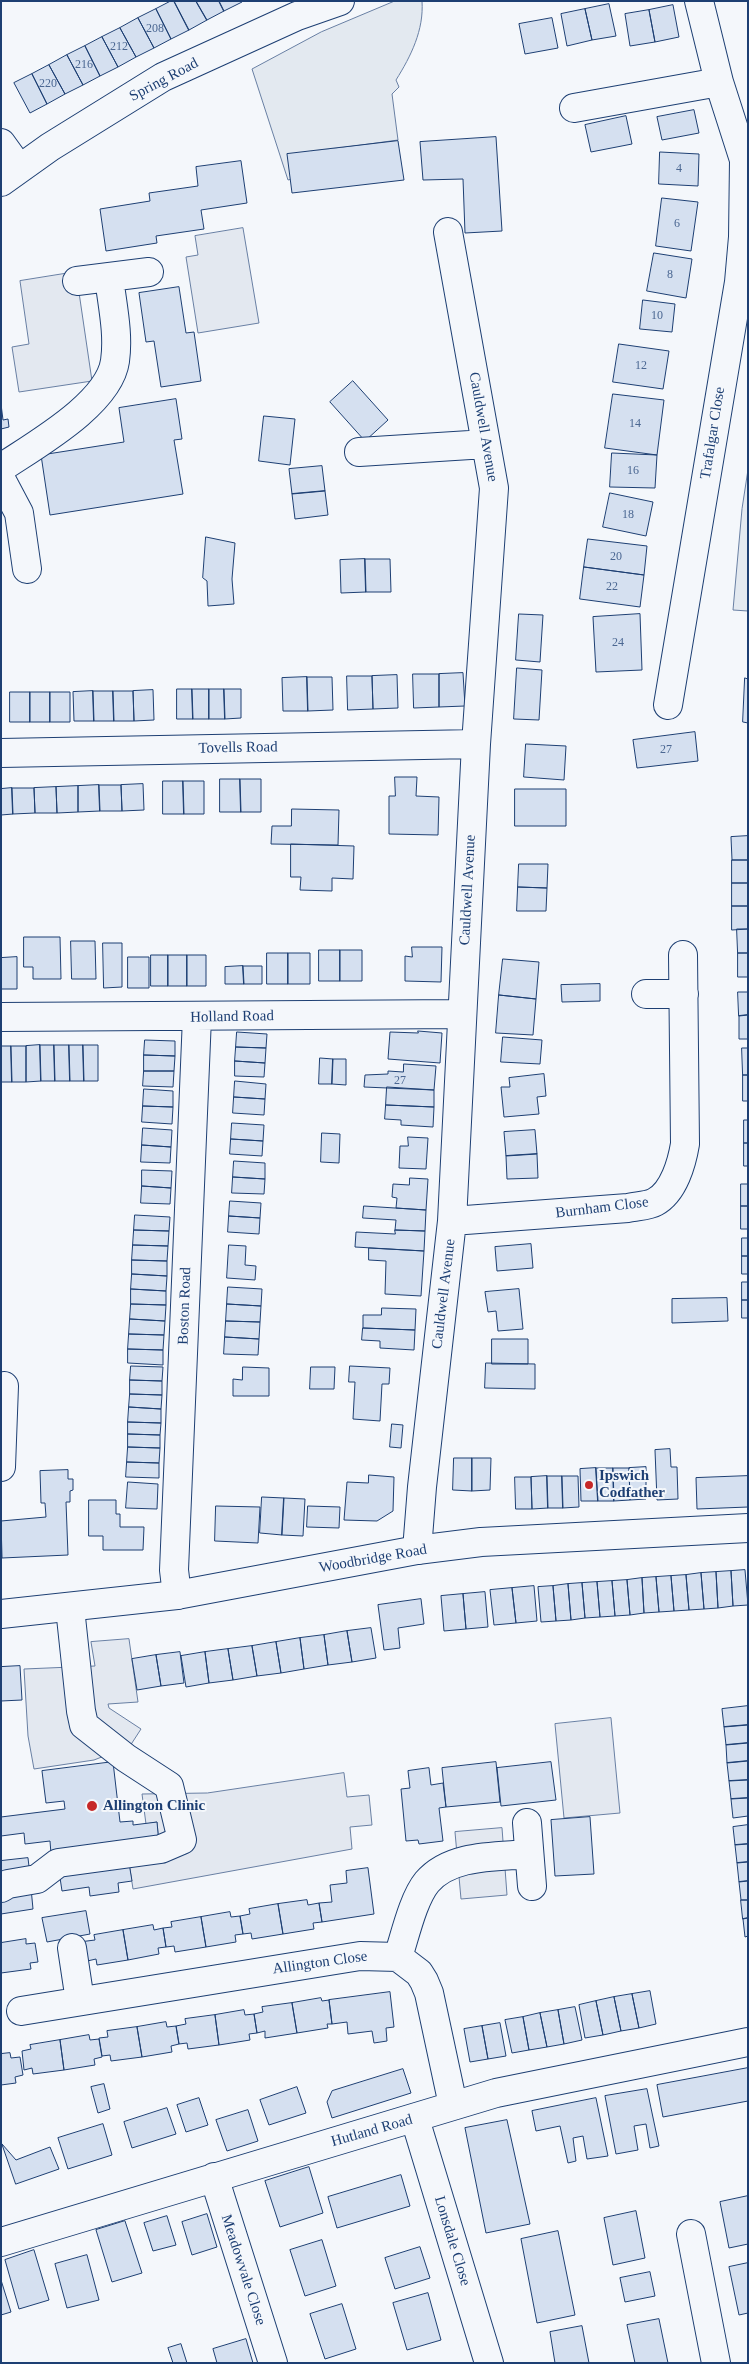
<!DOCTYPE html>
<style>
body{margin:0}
#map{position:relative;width:749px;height:2364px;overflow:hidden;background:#f4f7fb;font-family:Georgia,serif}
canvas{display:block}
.frame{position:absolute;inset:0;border:2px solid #1d3f73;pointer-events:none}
</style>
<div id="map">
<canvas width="749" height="2364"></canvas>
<div class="frame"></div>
</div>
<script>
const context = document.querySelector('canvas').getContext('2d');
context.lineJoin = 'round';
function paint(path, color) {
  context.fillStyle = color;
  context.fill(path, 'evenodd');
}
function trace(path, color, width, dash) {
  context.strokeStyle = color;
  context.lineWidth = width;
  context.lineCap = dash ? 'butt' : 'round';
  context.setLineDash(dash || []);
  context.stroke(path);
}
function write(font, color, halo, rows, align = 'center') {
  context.font = font + ' Georgia,serif';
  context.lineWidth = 4;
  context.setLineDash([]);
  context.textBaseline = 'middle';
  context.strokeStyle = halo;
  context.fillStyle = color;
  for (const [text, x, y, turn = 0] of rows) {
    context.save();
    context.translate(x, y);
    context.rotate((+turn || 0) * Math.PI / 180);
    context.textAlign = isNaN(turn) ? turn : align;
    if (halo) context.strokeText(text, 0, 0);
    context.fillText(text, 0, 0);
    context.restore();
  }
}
const green = new Path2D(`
 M395,1H422C424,30 411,56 396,80L399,87L392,94L398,140L311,152L292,179L288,180L252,69L321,32Z
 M748,470V611L733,610L742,509Z`);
const parking = new Path2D(`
 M243,228L259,323L198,333L186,257L198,255L195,236Z
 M76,272L92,381L19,392L12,347L29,344L20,281Z
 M129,1639L138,1702L108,1704L109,1708L141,1729L130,1746L94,1760L34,1769L28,1736L24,1669L95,1666L91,1642Z
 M611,1718L620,1813L564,1818L555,1724Z
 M344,1773L347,1797L369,1795L372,1825L350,1827L352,1849L133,1889L129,1863L159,1844L157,1822L146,1824L142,1794L207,1793Z
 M502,1828L507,1895L461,1899L455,1832Z`);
const building = new Path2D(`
 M171,1H174L189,30L171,39L156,9Z
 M174,1H196L207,20L189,30Z
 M196,1H219L224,11L207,20Z
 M219,1H242V2L224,11Z
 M609,4L616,36L592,40L585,9Z
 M673,5L679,37L655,42L649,10Z
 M156,9L171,39L154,48L138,18Z
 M585,9L592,40L567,46L561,14Z
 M649,10L655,42L630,46L625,14Z
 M138,18L154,48L136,57L120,28Z
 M552,18L558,48L525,54L519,24Z
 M120,28L136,57L118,67L102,37Z
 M102,37L118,67L100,76L85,46Z
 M85,46L100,76L83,85L67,55Z
 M67,55L83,85L65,94L49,65Z
 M49,65L65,94L47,104L32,74Z
 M32,74L47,104L30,113L14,83Z
 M694,110L699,133L662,140L657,117Z
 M626,116L632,144L591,152L585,125Z
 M496,137L502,231L465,233L463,179L423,180L420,142Z
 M398,141L404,180L292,193L287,154Z
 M660,152L699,154L698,186L659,184Z
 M241,161L247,203L201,210L204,229L156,236L157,243L106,251L100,209L150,201L149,193L198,186L196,167Z
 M662,198L698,202L691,251L656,246Z
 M654,253L692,259L686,298L647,291Z
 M179,287L186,333L194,332L201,381L161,387L154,341L146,342L139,293Z
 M643,300L675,304L672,332L640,329Z
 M619,344L669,351L663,389L613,382Z
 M353,381L388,420L365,441L330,402Z
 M613,394L664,400L657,455L605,448Z
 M176,399L182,439L174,440L183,494L50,515L41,455L124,442L119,408Z
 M1,404L3,420L8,419L9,427L1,429Z
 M264,416L295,419L290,465L259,461Z
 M612,453L657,455L655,488L610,487Z
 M322,466L325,491L292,494L289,469Z
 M325,491L328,515L295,519L292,494Z
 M610,493L653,502L646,536L603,527Z
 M206,537L235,543L232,579L234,604L208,606L207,581L203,578Z
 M588,539L647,546L644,575L584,567Z
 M365,559L366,592L341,593L340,560Z
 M365,559H390L391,592H366Z
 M584,567L644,575L640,607L580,599Z
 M519,614L543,615L540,662L516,660Z
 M640,614L642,670L596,672L593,617Z
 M517,668L542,670L539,720L514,719Z
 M463,673L465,706L439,707V674Z
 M413,674H439V707L414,708Z
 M397,675L398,708L373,709L372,676Z
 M347,676H372L373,709L348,710Z
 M307,677L308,711H283L282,678Z
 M307,677H332L333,710L308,711Z
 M745,678L748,679V723L743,722Z
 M177,689H192L193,719H177Z
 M192,689H209V719H193Z
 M209,689H224L225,719H209Z
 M224,689H241V718L225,719Z
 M153,690L154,720L134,721L133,691Z
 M93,691L94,721H74L73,692Z
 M93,691H113L114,721H94Z
 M113,691H133L134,721H114Z
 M10,692H30V722H10Z
 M30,692H50V722H30Z
 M50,692H70V722H50Z
 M695,732L698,761L637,768L633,740Z
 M526,744L566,746L564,780L524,777Z
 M395,777H417L416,796L439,797L438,835L389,834V796H395Z
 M220,779H240L241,812H220Z
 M240,779H261V812H241Z
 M163,781H183L184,814H163Z
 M183,781H204V814H184Z
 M143,784L144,810L122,811L121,785Z
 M99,785L100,811L78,812V786Z
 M99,785H121L122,811H100Z
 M78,786V812L57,813L56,787Z
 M56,787L57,813H35L34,788Z
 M12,788L13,814L1,815V789Z
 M12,788H34L35,813L13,814Z
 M515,789H566V826H515Z
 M292,809L339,810L338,845L271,844L272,826H291Z
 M748,836V860H732L731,837Z
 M291,844L354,846L353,879L332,878V891L300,890L301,877H291Z
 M732,860H748V883H732Z
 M519,864H548L547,888L518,887Z
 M732,883H748V906H732Z
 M518,887L547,888L546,911H517Z
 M732,906H748V929L732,930Z
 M737,929H748V953H738Z
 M24,937H60L61,979H33V967H24Z
 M71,941H95L96,979H72Z
 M103,943H122V987L104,988Z
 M412,947H442L441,982L405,981V956L412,957Z
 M319,950H340V981H319Z
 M340,950H362V981H340Z
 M267,953H288V984H267Z
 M288,953H310V984H288Z
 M738,953H748V977H738Z
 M151,955H168V986H151Z
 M168,955H187V986H168Z
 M187,955H206V986H187Z
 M17,957V989H1V958Z
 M128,957H149V988H128Z
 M503,959L539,962L536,999L499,995Z
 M243,966L244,984H225V967Z
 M243,966H262V984H244Z
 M600,984V1001L562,1002L561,985Z
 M738,992H748V1015L739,1016Z
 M499,995L536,999L533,1035L496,1033Z
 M748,1015V1039H739V1016Z
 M418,1031L442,1033L440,1063L388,1059L390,1032L418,1033Z
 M237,1032L267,1034L266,1048L236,1047Z
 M503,1037L542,1040L540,1064L501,1062Z
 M145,1040L175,1041V1056L144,1055Z
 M40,1045L41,1081L26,1082V1046Z
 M40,1045H54L55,1081H41Z
 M54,1045H69L70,1081H55Z
 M69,1045H83L84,1081H70Z
 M83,1045H98V1081H84Z
 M1,1046H11L12,1082H1Z
 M11,1046H26V1082H12Z
 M236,1047L266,1048L265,1063L235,1061Z
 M742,1048H748V1075H743Z
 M144,1055L175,1056L174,1071H144Z
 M320,1058L333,1059L332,1084H319Z
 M333,1059H346V1085L332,1084Z
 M235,1061L265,1063L264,1077L235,1076Z
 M404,1064L436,1066L434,1090L364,1087L365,1075L388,1074V1071L403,1072Z
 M144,1071H174L173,1087L143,1086Z
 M544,1074L546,1096L537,1097L539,1114L504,1117L501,1087H510L509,1078Z
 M743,1075H748V1101H743Z
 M235,1081L266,1084L265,1099L234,1097Z
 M387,1087L434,1090V1107L386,1105Z
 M144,1089L173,1091V1107L143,1106Z
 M234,1097L265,1099L264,1115L233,1113Z
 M386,1105L434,1107L433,1127L401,1125V1120L385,1119Z
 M143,1106L173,1107L172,1124L142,1122Z
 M744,1120H748V1143H744Z
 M232,1123L264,1125L263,1141L231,1139Z
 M143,1128L172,1130L171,1147L142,1145Z
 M535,1130L537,1154L506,1156L504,1132Z
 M322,1133L340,1134L339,1163L321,1162Z
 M408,1137L428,1138L426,1169L399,1168L400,1146H408Z
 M231,1139L263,1141L262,1156L230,1154Z
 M744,1143H748V1166H744Z
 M142,1145L171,1147L170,1163L141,1162Z
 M537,1154L538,1178L507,1179L506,1156Z
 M234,1161L265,1163V1179L233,1177Z
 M142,1170L172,1171L171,1188L142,1186Z
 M233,1177L265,1179L264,1194L232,1193Z
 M410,1178L428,1179L426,1210L396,1208L397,1198L392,1197L393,1184L409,1185Z
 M741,1184H748V1206H741Z
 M142,1186L171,1188L170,1204L141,1203Z
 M230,1201L261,1203L260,1218L229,1216Z
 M364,1206L426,1210L425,1231L395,1230L396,1220L363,1218Z
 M741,1206H748V1229H741Z
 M135,1215L170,1217L169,1231L134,1230Z
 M229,1216L260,1218L259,1234L228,1232Z
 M134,1230L169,1231L168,1246L133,1245Z
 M395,1230L425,1231L424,1251L355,1247L356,1232L395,1234Z
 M742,1238H748V1256H742Z
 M531,1244L533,1268L497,1271L495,1247Z
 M133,1245L168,1246L167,1261L132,1260Z
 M229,1245L246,1246L245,1265L256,1266L255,1280L227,1278Z
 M369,1248L424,1251L421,1296L385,1294L386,1261L369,1260Z
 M742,1256H748V1274H742Z
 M132,1260L167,1261V1276L132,1274Z
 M132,1274L167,1276L166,1291L131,1289Z
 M742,1282H748V1300H742Z
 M228,1287L262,1289L261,1306L227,1304Z
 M131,1289L166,1291V1305L131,1304Z
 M519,1289L523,1329L498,1331L496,1311L488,1312L485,1292Z
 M727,1298L728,1321L672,1323V1299Z
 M742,1300H748V1318H742Z
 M131,1304L166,1305L165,1321L130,1319Z
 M227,1304L261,1306L260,1322L226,1321Z
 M382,1308L416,1309L415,1330L363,1328V1315H381Z
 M130,1319L165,1321L164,1335L129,1334Z
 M226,1321L260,1322L259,1339L225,1337Z
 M363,1328L415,1330L414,1350L380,1348V1341L362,1340Z
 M129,1334L164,1335L163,1350L128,1349Z
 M225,1337L259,1339L258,1355L224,1354Z
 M492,1339H528V1364H492Z
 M128,1349L163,1350V1365L128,1363Z
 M486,1363L535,1364V1389L485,1388Z
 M131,1366L163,1367L162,1381L130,1380Z
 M350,1366L390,1368L389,1384H382L380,1421L353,1419L355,1382H349Z
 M243,1367L269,1368V1396H233V1379L242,1380Z
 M311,1367H335L334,1389H310Z
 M130,1380L162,1381V1395L130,1394Z
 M130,1394L162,1395L161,1409L129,1407Z
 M129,1407L161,1409V1423L128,1422Z
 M128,1422L161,1423L160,1435L128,1434Z
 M392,1424L403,1425L401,1448L390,1447Z
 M128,1434L160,1435V1448L128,1447Z
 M128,1447L160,1448L159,1463L127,1462Z
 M670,1449L671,1467H677L678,1499L657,1500L655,1450Z
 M454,1458H472V1491L453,1490Z
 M472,1458H491L490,1490L472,1491Z
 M127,1462L159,1463V1478L126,1477Z
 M646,1467V1499L630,1500L629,1468Z
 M596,1468L598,1501H581L580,1469Z
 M596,1468H613L614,1501H598Z
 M613,1468H629L630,1500L614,1501Z
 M68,1470V1479H73V1490L70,1491V1502H66L68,1555L2,1558L1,1521L46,1517L45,1503H41L40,1471Z
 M369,1475L394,1477L393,1511L377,1521L344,1520L347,1482L368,1483Z
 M547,1476L548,1508L532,1509L531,1477Z
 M547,1476H562L563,1508H548Z
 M562,1476H578L579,1507L563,1508Z
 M748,1476V1507L697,1509L696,1478Z
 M515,1477H531L532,1509H516Z
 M128,1482L158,1484L157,1509L126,1508Z
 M262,1497L284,1498L282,1535L260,1533Z
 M284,1498L305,1499L303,1536L282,1535Z
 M89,1500H116V1514H120V1527H144L143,1550H103V1536H89Z
 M216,1506L260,1507L258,1543L215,1541Z
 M308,1506L340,1507L339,1528L307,1527Z
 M745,1570L748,1605L733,1606L731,1571Z
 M731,1571L733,1606L718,1608L716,1572Z
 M716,1572L718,1608L704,1609L701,1573Z
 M701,1573L704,1609L689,1610L686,1575Z
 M686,1575L689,1610L674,1611L671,1576Z
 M671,1576L674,1611L659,1612L656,1577Z
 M656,1577L659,1612L644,1613L642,1578Z
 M642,1578L644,1613L630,1615L627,1580Z
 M627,1580L630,1615L615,1616L612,1581Z
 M612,1581L615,1616L600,1617L597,1582Z
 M597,1582L600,1617L585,1618L582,1583Z
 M582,1583L585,1618L571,1620L568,1584Z
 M568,1584L571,1620L556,1621L553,1586Z
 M534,1586L537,1621L516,1623L512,1588Z
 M553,1586L556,1621L541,1622L538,1587Z
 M512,1588L516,1623L494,1625L490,1590Z
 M485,1592L488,1627L466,1629L463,1594Z
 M463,1594L466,1629L444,1631L441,1596Z
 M421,1599L424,1624L398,1628L400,1648L384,1650L378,1605Z
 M371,1628L376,1658L352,1662L347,1631Z
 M347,1631L352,1662L328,1665L324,1635Z
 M324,1635L328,1665L304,1669L300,1638Z
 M300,1638L304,1669L281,1673L276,1642Z
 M276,1642L281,1673L257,1676L252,1646Z
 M252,1646L257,1676L233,1680L228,1649Z
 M228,1649L233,1680L209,1683L205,1652Z
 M180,1652L184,1683L161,1686L156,1655Z
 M205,1652L209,1683L186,1687L181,1656Z
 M156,1655L161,1686L137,1690L132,1659Z
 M20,1666L22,1700L1,1701V1667Z
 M748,1706V1725L724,1727L722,1709Z
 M748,1725V1743L726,1745L724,1727Z
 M748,1743V1761L727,1763L726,1745Z
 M748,1761V1780L729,1781L727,1763Z
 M113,1762L120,1822L133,1821V1825L157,1822L159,1844L51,1854L50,1841L25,1844L24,1833L1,1836V1817L65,1809L64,1801L46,1803L42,1771Z
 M496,1762L500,1802L446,1807L442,1768Z
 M551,1762L556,1800L501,1806L497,1768Z
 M429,1768L431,1785L443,1783L446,1807L439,1808L443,1841L419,1844L418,1840L406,1841L401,1789L410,1788L408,1771Z
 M748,1780V1798L731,1799L729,1781Z
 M748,1798V1816L733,1818L731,1799Z
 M590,1817L594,1874L555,1876L551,1820Z
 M748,1825V1844L735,1845L733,1827Z
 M748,1844V1862L737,1863L735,1845Z
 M28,1858L30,1875L1,1879V1861Z
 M748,1862V1881L739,1882L737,1863Z
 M129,1863L132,1881L118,1883L119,1892L90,1896L89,1887L62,1891L59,1871Z
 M368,1868L374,1914L322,1922L319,1903L332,1902L330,1885L347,1883L346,1871Z
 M748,1881V1900H741L739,1882Z
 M31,1888L33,1909L1,1914V1892Z
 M307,1900L308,1905L319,1903L322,1922L313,1923L314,1929L283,1934L278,1904Z
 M741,1900H748V1918L743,1919Z
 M278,1904L283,1934L252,1939L251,1933L243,1934L240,1916L250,1914L249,1909Z
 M86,1911L90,1934L47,1942L42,1918Z
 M230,1912L231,1917L240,1916L243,1934L235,1935L236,1942L206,1947L201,1917Z
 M201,1917L206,1947L175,1952L174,1946L166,1947L163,1928L172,1927L171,1922Z
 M748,1918V1936L745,1937L743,1919Z
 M153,1925L154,1930L163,1928L166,1947L158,1948L159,1954L128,1960L123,1930Z
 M123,1930L128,1960L97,1965L96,1959L83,1962L79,1942L95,1940L94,1935Z
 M26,1939V1944L35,1943L38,1962L30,1963L31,1969L1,1973V1943Z
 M650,1991L656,2024L639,2028L632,1994Z
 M390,1992L394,2027L386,2028L387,2041L374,2043L372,2031L348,2034L347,2022L332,2024L329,2000Z
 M632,1994L639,2028L621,2031L614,1997Z
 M614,1997L621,2031L603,2035L596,2001Z
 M321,1998L322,2001L329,2000L332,2024H327L328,2028L297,2033L292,2003Z
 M596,2001L603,2035L585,2038L579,2005Z
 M292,2003L297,2033L265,2038V2031L257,2033L254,2014L263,2012L262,2007Z
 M575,2007L582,2040L564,2044L558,2010Z
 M244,2010L245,2015L254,2014L257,2033L249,2034L250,2040L219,2045L215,2015Z
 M558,2010L564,2044L547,2047L540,2013Z
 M540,2013L547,2047L529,2050L523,2017Z
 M215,2015L219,2045L188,2049L187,2043L179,2044L176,2026L186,2024L185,2019Z
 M523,2017L529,2050L512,2053L505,2020Z
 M166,2022L167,2027L176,2026L179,2044L171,2046L172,2052L142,2057L137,2027Z
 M500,2023L506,2056L488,2059L482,2026Z
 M482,2026L488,2059L470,2062L464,2029Z
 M137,2027L142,2057L111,2061L110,2055L102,2056L99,2038L108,2037L107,2031Z
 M89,2035L90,2040L99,2039L102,2057L94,2059L95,2065L64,2070L60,2040Z
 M60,2040L64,2070L33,2074L32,2068L24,2070L22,2051L31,2049L30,2045Z
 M10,2053L11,2058L20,2057L23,2075L15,2077L16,2083L1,2085V2054Z
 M748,2068V2101L663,2117L657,2085Z
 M403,2069L411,2093L332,2118L327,2102L332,2091Z
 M104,2084L110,2109L98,2113L91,2087Z
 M297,2087L306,2113L269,2125L260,2100Z
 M647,2089L659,2146L650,2148L646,2124L634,2126L638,2150L616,2154L605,2096Z
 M199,2098L208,2125L186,2132L177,2105Z
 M596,2098L608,2156L587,2159L583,2136L573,2138L576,2161L568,2163L560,2126L536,2131L532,2111Z
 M167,2108L176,2134L132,2148L124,2122Z
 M248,2110L258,2141L227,2151L216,2120Z
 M507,2120L530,2224L486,2233L465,2128Z
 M103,2124L112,2155L68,2169L58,2138Z
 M2,2144L16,2160L50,2147L59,2169L16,2184Z
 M309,2167L323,2213L280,2227L265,2181Z
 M401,2175L410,2206L337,2228L328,2197Z
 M748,2196V2244L729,2248L720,2202Z
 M636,2211L645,2258L613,2265L604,2218Z
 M207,2214L217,2247L192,2255L182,2222Z
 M167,2216L176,2245L153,2251L144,2223Z
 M125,2221L142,2273L112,2282L96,2230Z
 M558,2231L575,2315L537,2323L521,2239Z
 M322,2240L336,2286L305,2296L290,2250Z
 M420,2247L430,2278L395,2289L385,2258Z
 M34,2250L49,2300L19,2309L5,2260Z
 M87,2255L99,2300L67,2308L55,2264Z
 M748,2263V2313L739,2315L729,2267Z
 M650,2272L655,2296L625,2302L620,2278Z
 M1,2280L11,2312L1,2315Z
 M428,2293L441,2340L407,2350L393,2303Z
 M342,2304L356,2349L325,2359L310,2314Z
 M659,2319L668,2363H635L627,2325Z
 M582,2326L589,2363H555L550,2332Z
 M246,2339L253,2363H217L213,2349Z
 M181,2344L187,2363H173L168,2348Z`);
const minor = new Path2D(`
 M574,108L719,82
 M1,143L19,168
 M1,182L50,147L163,77L297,16L340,1
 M77,281L149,272
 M359,452L486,444
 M1,468C35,445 109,404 115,361C119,333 112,304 109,277
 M1,479L19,513L27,569
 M668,705L739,282L743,237L744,160L719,82L699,1
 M1,753L476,744
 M646,994H684
 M1,1017L462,1014
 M452,1221L628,1208C636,1206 648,1206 655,1202C674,1192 682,1162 685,1144L683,955
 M1,1467L4,1386
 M417,1550L422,1487L452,1221L476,744L494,488L448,232
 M177,1595L174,1570L197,1017
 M527,1823L532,1886
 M1,1888L8,1884L37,1879L58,1863L161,1849L182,1840L169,1786L126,1758L84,1725L81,1711L70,1608
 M72,1948L80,2001
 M398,1957C405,1936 413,1899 427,1882C451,1854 496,1857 529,1854
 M21,2011L360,1956L398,1957L419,1973L424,1981L429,1993L453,2105
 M415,2119L489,2363
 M214,2177L273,2363
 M691,2234L716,2363
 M1,2242L496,2093L748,2042`);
const major = new Path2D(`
 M1,1614L177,1595L417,1550L481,1542L748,1528`);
const markers = [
 [589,1485,5,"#c62828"],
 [92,1806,6,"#c62828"]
];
const numberNames = [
 ["208",155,29],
 ["212",119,47],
 ["216",84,65],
 ["220",48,84],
 ["4",679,169],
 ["6",677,224],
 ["8",670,275],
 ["10",657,316],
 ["12",641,366],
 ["14",635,424],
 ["16",633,471],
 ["18",628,515],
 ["20",616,557],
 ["22",612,587],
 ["24",618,643],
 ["27",666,750],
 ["27",400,1081]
];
const streetNames = [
 ["Spring Road",164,80,-28],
 ["Cauldwell Avenue",483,427,80],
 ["Trafalgar Close",713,433,-81],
 ["Tovells Road",238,748,-1],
 ["Cauldwell Avenue",468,890,-87],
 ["Holland Road",232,1017,-1],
 ["Burnham Close",602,1208,-7],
 ["Cauldwell Avenue",444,1294,-83],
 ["Boston Road",185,1306,-88],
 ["Woodbridge Road",373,1559,-10],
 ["Allington Close",320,1963,-8],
 ["Hutland Road",372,2131,-16],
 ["Lonsdale Close",452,2241,73],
 ["Meadowvale Close",243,2270,72]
];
const poiNames = [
 ["Ipswich",599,1476],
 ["Codfather",599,1493],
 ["Allington Clinic",103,1806]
];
paint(green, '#e3e9f0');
trace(green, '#687fa3', 1);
paint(parking, '#e3e8f0');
trace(parking, '#687fa3', 1);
paint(building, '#d5e0f0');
trace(building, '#1d3f73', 1);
trace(minor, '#1d3f73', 30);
trace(major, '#1d3f73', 30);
trace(minor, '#f4f7fb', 28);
trace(major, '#f4f7fb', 28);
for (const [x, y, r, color] of markers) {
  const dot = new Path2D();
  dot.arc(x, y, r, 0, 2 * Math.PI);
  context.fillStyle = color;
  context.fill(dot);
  trace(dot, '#f4f7fb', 2);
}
write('12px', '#4b6792', null, numberNames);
write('15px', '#1d3f73', '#f4f7fb', streetNames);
write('bold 15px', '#1d3f73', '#f4f7fb', poiNames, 'left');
</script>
